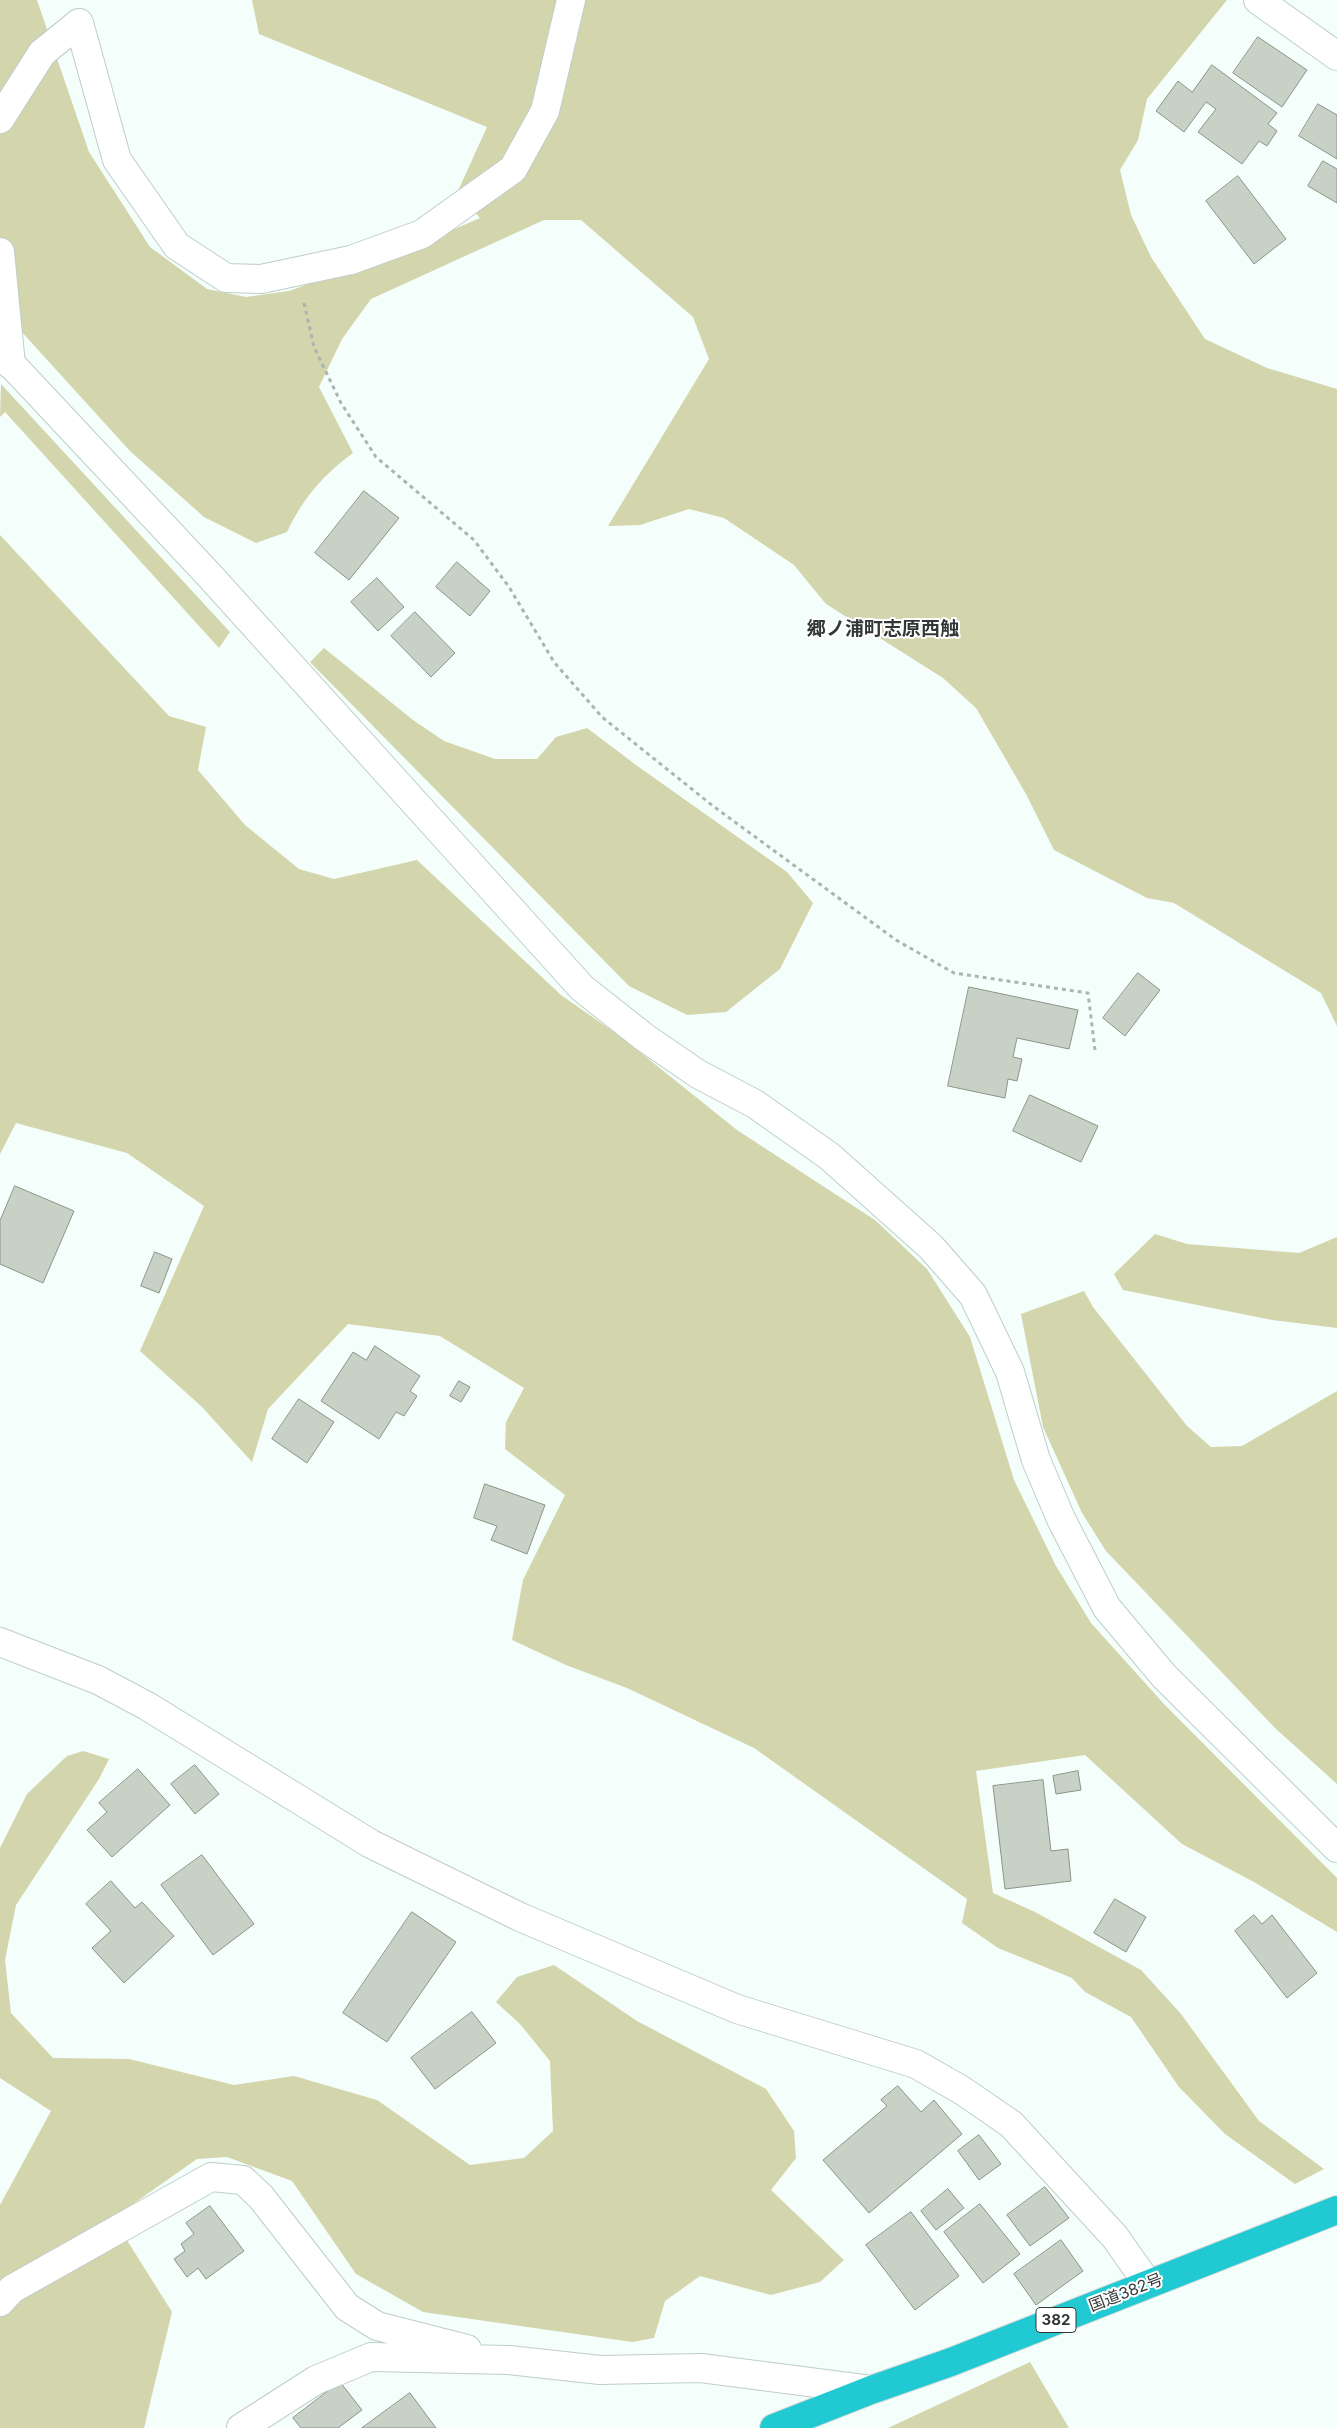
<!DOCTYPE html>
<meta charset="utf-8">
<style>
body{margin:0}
canvas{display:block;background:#f4fefa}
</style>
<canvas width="1337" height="2428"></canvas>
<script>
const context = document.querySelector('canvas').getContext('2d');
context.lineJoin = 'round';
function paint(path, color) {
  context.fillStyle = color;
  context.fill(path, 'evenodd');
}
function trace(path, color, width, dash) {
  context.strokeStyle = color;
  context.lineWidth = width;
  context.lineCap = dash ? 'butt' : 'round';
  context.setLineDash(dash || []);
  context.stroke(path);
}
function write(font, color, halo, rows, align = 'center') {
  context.font = font + ' Inter,"Noto Sans JP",sans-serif';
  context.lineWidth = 4;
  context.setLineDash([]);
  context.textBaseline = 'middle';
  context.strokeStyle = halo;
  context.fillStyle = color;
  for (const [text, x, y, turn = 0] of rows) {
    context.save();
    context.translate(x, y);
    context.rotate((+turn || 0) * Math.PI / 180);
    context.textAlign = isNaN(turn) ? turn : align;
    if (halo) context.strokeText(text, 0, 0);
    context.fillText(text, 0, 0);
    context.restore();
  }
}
const green = new Path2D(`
 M0,0H37L89,152L150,247L207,289L246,297L289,291L423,243L480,218L458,191L487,127L259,34L252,0H1227L1147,99L1138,140L1120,170L1131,215L1151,257L1205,339L1267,368L1337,389V1026L1321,993L1174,903L1147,898L1054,850L1026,794L976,708L943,678L826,604L794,565L724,518L689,509L640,525L608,526L709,359L693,317L581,220H544L371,299L342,339L319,387L353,453C324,474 302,499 287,532L256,543L204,517L130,451L0,308Z
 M1,384L230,632L219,648L5,412L0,417Z
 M0,535L169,716L206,727L198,770L245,825L299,869L334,879L417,860L561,995L621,1037L737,1130L875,1220L927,1269L970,1337L1014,1480L1056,1566L1091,1623L1164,1704L1337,1878V1932L1254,1882L1182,1844L1085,1755L976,1771L993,1893L1035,1912L1141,1970L1181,2014L1259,2121L1324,2169L1295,2184L1225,2134L1179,2087L1131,2017L1085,1992L1072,1978L998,1948L962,1923L967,1899L754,1748L627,1688L566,1665L512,1640L523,1580L565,1495L505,1449L506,1422L524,1388L440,1336L348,1324L268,1409L252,1462L202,1407L140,1351L204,1206L127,1153L16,1123L0,1154Z
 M324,648L413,720L444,741L495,759H537L556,737L587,728L636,765L787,872L813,903L780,969L726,1012L687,1015L629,986L310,662Z
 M1155,1234L1187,1244L1299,1253L1337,1237V1328L1272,1320L1123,1290L1114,1274Z
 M1084,1291L1093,1307L1187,1426L1211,1447L1242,1446L1337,1391V1784L1275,1728L1106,1551L1082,1513L1043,1427L1021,1314Z
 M83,1751L109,1759L99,1779L16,1905L5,1960L11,2013L53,2058L129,2059L234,2085L294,2076L377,2100L470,2165L524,2158L553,2131L550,2061L520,2024L496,2002L517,1977L554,1965L637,2021L766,2089L794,2131L796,2158L771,2190L844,2260L820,2282L771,2295L700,2276L665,2301L654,2338L632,2342L423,2312L356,2274L292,2181L227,2157L197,2159L113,2218L172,2312L144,2428H0V2205L51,2111L0,2078V1848L27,1794L67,1756Z
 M1030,2362L1069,2428H888Z`);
const building = new Path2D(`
 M1258,37L1307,70L1282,107L1233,73Z
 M1212,65L1277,113L1268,124L1277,131L1267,146L1259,141L1242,164L1198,132L1216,109L1206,102L1184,132L1156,111L1178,81L1192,92Z
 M1318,104L1337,115V159L1299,136Z
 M1323,161L1337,169V203L1308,186Z
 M1238,176L1286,239L1254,264L1206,201Z
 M364,491L399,518L349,580L315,553Z
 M457,562L490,591L470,616L436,587Z
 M377,578L404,607L378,631L351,602Z
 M415,612L455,653L431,677L391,636Z
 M1138,973L1160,990L1125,1036L1103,1018Z
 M969,987L1078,1010L1069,1049L1017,1038L1013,1057L1022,1059L1017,1081L1008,1079L1005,1098L948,1086Z
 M1030,1095L1098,1126L1081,1162L1013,1131Z
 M15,1186L74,1211L43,1283L0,1264V1221Z
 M155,1252L172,1259L159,1293L141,1286Z
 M375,1346L420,1376L410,1391L417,1396L404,1416L396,1412L379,1439L321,1401L353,1352L366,1360Z
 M459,1381L470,1387L461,1402L450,1396Z
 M299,1399L334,1422L307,1463L272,1439Z
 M485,1484L545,1505L527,1554L491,1540L497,1526L474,1518Z
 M195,1765L219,1794L195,1814L171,1784Z
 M138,1769L170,1805L112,1857L87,1830L107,1812L99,1803Z
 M1078,1771L1081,1790L1056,1794L1053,1776Z
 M1043,1780L1051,1851L1068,1849L1071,1881L1005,1889L993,1786Z
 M202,1855L254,1924L213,1955L161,1885Z
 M111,1881L135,1908L142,1902L174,1936L124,1983L92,1948L111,1931L86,1904Z
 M1115,1899L1146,1917L1126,1952L1094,1933Z
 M412,1912L456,1942L387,2042L343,2013Z
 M1254,1915L1262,1924L1272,1915L1317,1973L1287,1998L1235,1931Z
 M472,2012L496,2043L435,2089L411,2058Z
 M898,2086L921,2112L934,2100L962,2134L869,2213L823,2160L887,2106L881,2100Z
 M979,2135L1001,2164L979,2180L958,2151Z
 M1045,2187L1069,2218L1030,2246L1007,2215Z
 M948,2189L964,2208L936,2230L921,2211Z
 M980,2204L1020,2254L983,2283L944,2232Z
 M210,2206L244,2251L206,2279L198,2268L187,2277L174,2259L185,2251L181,2244L194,2234L186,2223Z
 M911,2212L959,2276L915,2310L866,2245Z
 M1061,2240L1083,2271L1036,2305L1014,2274Z
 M340,2382L362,2410L338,2428H301L293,2418Z
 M410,2393L436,2428H362Z`);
const path = new Path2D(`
 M304,303L314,347L341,403L376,457L474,540L509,587L554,662L602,717L713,806L896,940L954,973L1088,993L1095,1050`);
const street = new Path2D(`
 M1258,0L1337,56
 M0,119L42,53L79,23L117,160L177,246L226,278L261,279L351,260L422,234L513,169L545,111L571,0
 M0,252L11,365
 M0,352L209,575L582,988L644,1037L698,1074L755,1104L829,1156L931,1247L973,1295L1010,1372L1036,1460L1061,1519L1107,1608L1164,1676L1337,1848
 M0,1642L98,1680L147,1706L371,1844L520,1917L737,2009L916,2064L963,2091L1011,2124L1115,2237L1148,2284
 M0,2302L12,2289L211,2177L243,2180L261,2197L347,2307L377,2326L467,2349
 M241,2428L316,2380L371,2357L509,2360L600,2370L701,2368L871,2390`);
const highway = new Path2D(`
 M774,2428L871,2390L951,2362L1337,2210`);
const shields = [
 [1056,2320,40]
];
const shieldNames = [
 ["382",1056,2320]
];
const streetNames = [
 ["国道382号",1126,2293,-21]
];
const quarterNames = [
 ["郷ノ浦町志原西触",883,629]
];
paint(green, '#d3d5ac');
paint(building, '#c7d1c5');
trace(building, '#8b9488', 1);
trace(street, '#becec8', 30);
trace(highway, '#dadbdb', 30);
trace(path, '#acb4b1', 3, [4, 4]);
trace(street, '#fff', 28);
trace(highway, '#21cad2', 28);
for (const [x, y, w] of shields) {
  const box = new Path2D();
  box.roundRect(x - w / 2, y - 12.5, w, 25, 4);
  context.fillStyle = '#fff';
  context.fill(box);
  trace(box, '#323836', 1);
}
write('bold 15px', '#323836', null, shieldNames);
write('16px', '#323836', '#fff', streetNames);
write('bold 19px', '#323836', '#fff', quarterNames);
</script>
